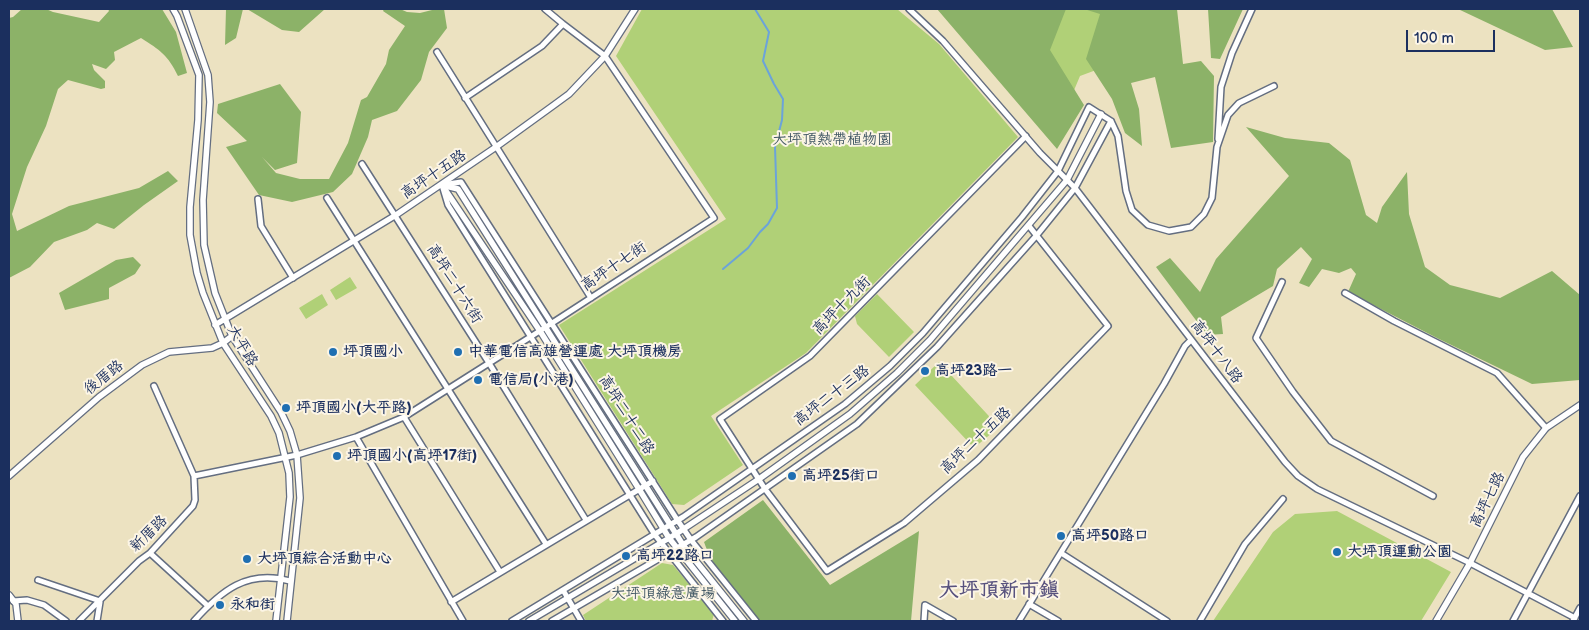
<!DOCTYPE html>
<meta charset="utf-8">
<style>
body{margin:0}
#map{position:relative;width:1589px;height:630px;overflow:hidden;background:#ece2c1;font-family:"Balsamiq Sans",sans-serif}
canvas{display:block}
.frame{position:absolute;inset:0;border:10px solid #1b2f5e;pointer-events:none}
.scale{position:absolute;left:1406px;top:30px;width:89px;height:22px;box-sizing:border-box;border:2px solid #1b2f5e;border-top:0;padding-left:6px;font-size:15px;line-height:18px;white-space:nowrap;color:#1b2f5e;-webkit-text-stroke:4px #fcf5e5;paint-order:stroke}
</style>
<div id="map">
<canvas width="1589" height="630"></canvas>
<div class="frame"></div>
<div class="scale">100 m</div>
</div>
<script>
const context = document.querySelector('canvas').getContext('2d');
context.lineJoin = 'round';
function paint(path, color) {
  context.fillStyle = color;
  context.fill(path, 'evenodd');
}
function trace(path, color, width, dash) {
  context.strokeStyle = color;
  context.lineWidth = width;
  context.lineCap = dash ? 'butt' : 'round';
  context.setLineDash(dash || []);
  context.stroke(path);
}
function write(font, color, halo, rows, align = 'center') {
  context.font = font + ' "Balsamiq Sans","LXGW WenKai TC",sans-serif';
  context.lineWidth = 4;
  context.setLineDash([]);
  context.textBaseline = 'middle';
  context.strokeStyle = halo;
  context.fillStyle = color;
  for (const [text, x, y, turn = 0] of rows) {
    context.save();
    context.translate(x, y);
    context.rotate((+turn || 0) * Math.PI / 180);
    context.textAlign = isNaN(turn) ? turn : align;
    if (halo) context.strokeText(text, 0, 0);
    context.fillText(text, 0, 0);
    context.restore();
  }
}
const green = new Path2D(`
 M642,9H897L939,44L1018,137L806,353L711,416L743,465L684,505L672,504L559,325L726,219L616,56Z
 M948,9H1137L1123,60L1080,76L1067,107Z
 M350,277L357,288L336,300L330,290Z
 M322,294L328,305L306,319L299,308Z
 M877,294L914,332L889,357L857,324L855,316Z
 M939,362L999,427L974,448L915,385Z
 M1337,511L1451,572L1421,621H1213L1273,532L1295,514Z
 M662,563L673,565L714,614L712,621H586L583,615Z`);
const forest = new Path2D(`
 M22,9H46L53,12L99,22L109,11L108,9H162L176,32L187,73L178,76C168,55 160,50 141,38L114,52L115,60L106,69L92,64L94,70L105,81V88L101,89L68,80L58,89L46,126L27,167L12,214L17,231L69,206L139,188L168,171L178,181L144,205L114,229L97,223L87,230L54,242L30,267L9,278V18L13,17Z
 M226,9H243L236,38L225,45Z
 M247,9H325L299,32L282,30Z
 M384,9H400L407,12L420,13L436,9H444L447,28L429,52L421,80L397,111L372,120L368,137L352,174L333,192L292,202L259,195L226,147L247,141L217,113L218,104L280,84L301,112L297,163L275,170L262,157L276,173L300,179H329L348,143L361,100L367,97L386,64L389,50L405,26L383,11Z
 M937,9H1066L1050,50L1084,105L1057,149Z
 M1084,9H1177L1183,64L1201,61L1214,76L1213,142L1171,148L1155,77L1131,83L1139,109L1142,146L1125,133L1112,99L1086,59L1100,14Z
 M1208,9H1243L1220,59L1211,58Z
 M1458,9H1552L1573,47L1545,50Z
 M1246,127L1285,138L1329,143L1350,160L1366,215L1377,223L1382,207L1407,172L1409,214L1425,267L1450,285L1500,298L1552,271L1580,295V380L1532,384L1439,339L1348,292L1356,274L1351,268L1339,273L1322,269L1309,287L1299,283L1312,259L1301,247L1277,269L1273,286L1221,317L1223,334L1207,335L1156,267L1170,258L1200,292L1216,259L1289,176Z
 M133,257L141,265L135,274L109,288V299L65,310L59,293L116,260Z
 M763,500L830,585L919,531L911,621H760C740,597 714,572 704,542Z`);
const stream = new Path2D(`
 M723,269L748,248L760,232L768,224L777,208L775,147L782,120L783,99L774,84L763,61L769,32L755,9`);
const minor = new Path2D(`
 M909,9L943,41L1040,153L1075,188L1285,462L1298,476L1317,489L1470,563L1575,618
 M437,52L591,298
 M465,98L542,46L563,24
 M1026,136L810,356L720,419L765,489L827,571L904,523L978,460L1108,326L1029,226
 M1218,139L1221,87L1232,53L1252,9
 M362,164L489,363L586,520
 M327,198L546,544
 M258,199L261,226L293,278
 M1282,282L1256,338L1293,392L1331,441L1433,496
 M1345,293L1394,321L1497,373L1546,428
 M404,417L500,572
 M356,437L463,621
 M194,476L297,455L356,437L404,417L546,327L714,218L605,56L563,24L545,9
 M150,553L208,606
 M1061,553L1167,621
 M38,580L100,601
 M563,590L581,621
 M13,601L27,600L44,605L66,621
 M451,602L653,481
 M1029,604L1058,621
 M79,621L139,561L150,553L193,506L195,500L194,476L154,386
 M97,621L100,602
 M194,621C221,591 247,569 290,581
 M512,621L683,517L845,404L890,366L923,333L1022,217L1058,171L1089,107L1111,121L1118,136L1126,191L1132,210L1148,225L1169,231L1191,227L1204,214L1212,198L1217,147L1228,115L1239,103L1274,86
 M552,621L696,537L857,424L937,347L1037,235L1075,188L1111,121
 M723,621L655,535L448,205L442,185L461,182L678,521L691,540L756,621
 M924,621L925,605L953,621
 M1019,621L1164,384L1185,346L1191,340
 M1200,621L1245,544L1283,499
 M1513,621L1580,496
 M1573,621L1580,608`);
const tertiary = new Path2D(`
 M173,9L177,16L199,75L198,120L190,207V235L197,273L203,293L223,343L271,416L279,433L289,473L290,497L276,621
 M185,9L208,75L210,102L203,200L204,245L215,293L232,336L281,412L290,431L297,455L300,498L287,621
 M442,185L458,189L683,545L744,621
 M442,185L540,331L639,489L669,538L735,621
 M215,325L396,215L496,147L554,105L569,94L605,56L635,9
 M9,476L99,397L142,365L169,352L212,348L223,343L232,336
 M9,595L16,604L18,621
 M529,621L676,534L759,479L850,414L897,373L930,340L1067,180L1101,114
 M1436,621L1470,563L1523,457L1546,428L1580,405`);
const markers = [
 [333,352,5,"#1f6fb2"],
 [458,352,5,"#1f6fb2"],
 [925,371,5,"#1f6fb2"],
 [478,380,5,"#1f6fb2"],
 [286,408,5,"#1f6fb2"],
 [337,456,5,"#1f6fb2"],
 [792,476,5,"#1f6fb2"],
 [1061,536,5,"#1f6fb2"],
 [1337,552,5,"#1f6fb2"],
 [626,556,5,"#1f6fb2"],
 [247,559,5,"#1f6fb2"],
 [220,605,5,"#1f6fb2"]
];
const parkNames = [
 ["大坪頂熱帶植物園",832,140],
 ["大坪頂綠意廣場",663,594]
];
const streetNames = [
 ["高坪十五路",434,175,-34],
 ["高坪十七街",614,267,-34],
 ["高坪二十六街",454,284,58],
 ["高坪十九街",842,306,-45],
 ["大平路",242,346,60],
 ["高坪十八路",1216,352,53],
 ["後厝路",104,378,-38],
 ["高坪二十三路",832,396,-37],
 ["高坪二十二路",626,415,58],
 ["高坪二十五路",976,441,-43],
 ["高坪七路",1488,500,-64],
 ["新厝路",149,534,-44]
];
const poiNames = [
 ["坪頂國小",343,352],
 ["中華電信高雄營運處 大坪頂機房",468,352],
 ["高坪23路一",935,371],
 ["電信局(小港)",488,380],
 ["坪頂國小(大平路)",296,408],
 ["坪頂國小(高坪17街)",347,456],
 ["高坪25街口",802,476],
 ["高坪50路口",1071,536],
 ["大坪頂運動公園",1347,552],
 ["高坪22路口",636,556],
 ["大坪頂綜合活動中心",257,559],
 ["永和街",230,605]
];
const districtNames = [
 ["大坪頂新市鎮",999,591]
];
paint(green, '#b0d077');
paint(forest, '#8cb268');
trace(stream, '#6ba3da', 2);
trace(minor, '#646e81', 8);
trace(tertiary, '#646e81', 8);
trace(minor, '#fff', 5);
trace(tertiary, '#fff', 5.5);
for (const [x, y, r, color] of markers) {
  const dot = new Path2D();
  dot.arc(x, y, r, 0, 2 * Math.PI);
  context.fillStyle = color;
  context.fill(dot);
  trace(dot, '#fcf5e5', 2);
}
write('15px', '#405764', '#fcf5e5', parkNames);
write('15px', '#1b2f5e', '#fcf5e5', streetNames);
write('bold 15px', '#1b2f5e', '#fcf5e5', poiNames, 'left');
write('bold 20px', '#58527e', '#fcf5e5', districtNames);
</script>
